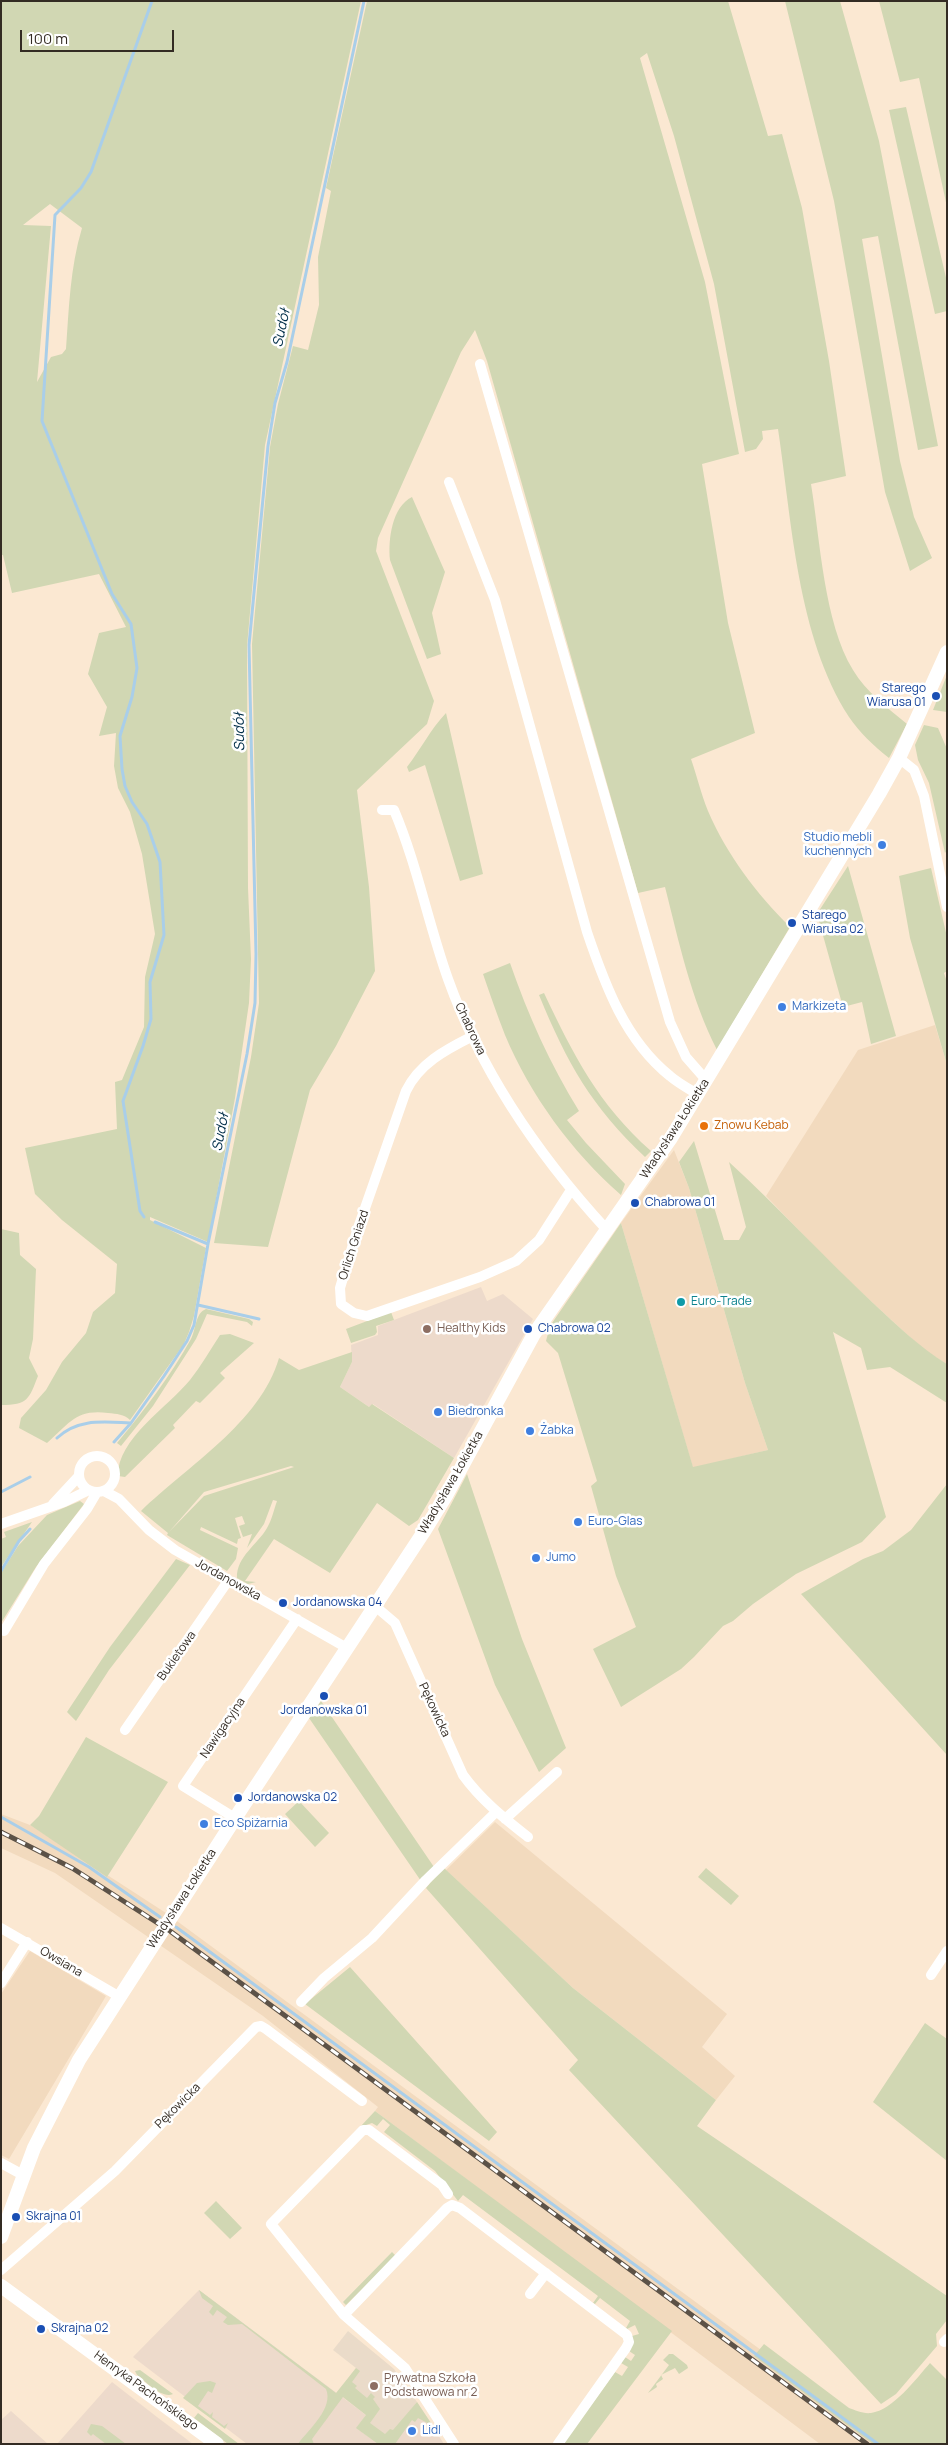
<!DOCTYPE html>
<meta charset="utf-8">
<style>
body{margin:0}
#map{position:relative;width:948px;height:2445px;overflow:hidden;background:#fbe8d2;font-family:Manrope,sans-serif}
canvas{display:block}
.frame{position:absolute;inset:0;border:2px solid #332b23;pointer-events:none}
.scale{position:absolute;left:20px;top:30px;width:154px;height:22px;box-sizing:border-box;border:2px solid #332b23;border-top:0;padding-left:6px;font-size:15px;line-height:18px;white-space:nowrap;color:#332b23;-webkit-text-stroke:4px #fff;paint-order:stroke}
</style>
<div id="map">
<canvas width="948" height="2445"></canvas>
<div class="frame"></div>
<div class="scale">100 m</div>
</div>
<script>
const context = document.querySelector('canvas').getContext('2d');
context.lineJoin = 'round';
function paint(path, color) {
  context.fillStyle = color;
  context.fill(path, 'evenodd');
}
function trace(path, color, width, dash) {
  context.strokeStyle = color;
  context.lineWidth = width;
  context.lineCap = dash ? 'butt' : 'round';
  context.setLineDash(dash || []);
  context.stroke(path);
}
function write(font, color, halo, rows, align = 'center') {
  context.font = font + ' Manrope,sans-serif';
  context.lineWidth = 5;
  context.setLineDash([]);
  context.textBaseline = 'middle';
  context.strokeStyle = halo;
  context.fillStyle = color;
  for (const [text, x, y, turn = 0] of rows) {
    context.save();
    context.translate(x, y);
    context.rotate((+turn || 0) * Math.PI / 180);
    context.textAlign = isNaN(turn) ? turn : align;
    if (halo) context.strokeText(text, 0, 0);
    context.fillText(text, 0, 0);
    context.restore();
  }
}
const commercial = new Path2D(`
 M481,1287L487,1301L503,1294L533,1319L454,1458L373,1404L369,1407L340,1387L352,1362L351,1345L378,1335V1326Z
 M199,2290L366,2415L357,2428L378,2444H247L133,2357Z
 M112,2382L157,2417L193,2444H57Z
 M417,2402L444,2444H386Z
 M11,2411L48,2444H1V2420Z`);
const built = new Path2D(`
 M935,1025L947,1065V1364L924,1350L836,1269L766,1196L858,1050Z
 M674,1150L689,1188L745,1383L768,1450L693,1468L621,1223Z
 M1,1814L30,1825L166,1913L889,2444H820L375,2111L378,2107L263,2016L55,1873L1,1848Z
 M495,1822L727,2014L702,2047L735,2076L716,2100L573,1988L446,1870Z
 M30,1951L106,1996L9,2159L1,2155V1994Z`);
const education = new Path2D(`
 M348,2331L394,2369L417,2402L386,2444H378L356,2428L366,2415L337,2393L356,2368L333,2350Z`);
const green = new Path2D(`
 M1,1H361L265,445L247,646L248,888L251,959L249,1003L235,1098L208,1242L150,1217V1220L206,1248L194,1316L189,1332L184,1344L130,1420C124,1414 117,1414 108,1413C76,1409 70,1423 47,1443L19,1428L21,1418L46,1390L62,1362L86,1333L93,1312L115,1293L117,1264L62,1220L35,1194L25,1148L117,1129L115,1082L122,1080L144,1027L145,977L155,934L142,854L130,812L118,788L114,766L116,733L99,736L107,707L88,674L99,633L126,627L99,574L12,593L3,555H1ZM50,204L82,228C70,268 69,308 66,349L62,354L51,357L37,382L51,226L23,225Z
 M367,1H728L768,136L782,134L802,208L829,361L846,476L811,484C820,539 824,623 853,670C866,692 888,708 907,724L889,758C874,746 859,732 849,717C797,636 792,522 778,429L762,431L763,439L756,449L745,452L714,284L674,136L647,53L640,58L705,282L739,454L702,464L728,623L755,733L691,759C697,776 701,794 708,811C727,855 756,893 790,927L717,1050C691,999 679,942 665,887L638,893L487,361L475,330L461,352L378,538L376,551L434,701L427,724L357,790L369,887L375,971L336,1046L310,1090L268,1247L214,1243L251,1057L259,1003L252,644L270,447L278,404L293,346L308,350L319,305L318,257L331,191L326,188Z
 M785,1H840L879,141L938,446L918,450L878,236L862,239L900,461L914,517L932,558L910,571L885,492L834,201Z
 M879,1H947V207L919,78L900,82Z
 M906,107L947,282V311L935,314L889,110Z
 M412,497L445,572L432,613L441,654L427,659L390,560C388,539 392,507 412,497Z
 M947,675V712L933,710Z
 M446,713L483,874L460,881L425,765L409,772L407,767C421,749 430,730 446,713Z
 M924,725L938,728L947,749V850L945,853L929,783L918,760L915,745Z
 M848,866L896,1036L871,1044L862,1002L843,1007L817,914Z
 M931,868L947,937V971L944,973L947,982V1065L910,938L899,876Z
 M510,963C528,1015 550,1064 579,1111L567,1120L586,1143L625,1184L621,1195C572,1152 530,1095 505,1035C497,1015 490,994 483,974Z
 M544,993C574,1056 598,1104 651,1151L645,1157C591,1106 567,1063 539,995Z
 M694,1141L724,1240H739L746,1227L729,1162C778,1207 824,1257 873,1303C897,1325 919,1347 947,1364V1403L890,1367L867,1370L861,1348L833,1332L886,1517L862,1542L796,1574L753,1604L733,1621L723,1626L694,1657L681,1669L621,1707L593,1649L636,1627L616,1576L591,1486L597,1481L558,1353L546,1341L550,1326L621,1223L693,1467L768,1450L745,1383L689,1188L679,1162Z
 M1,1229L19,1233L20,1255L36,1269L33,1339L29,1358L38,1376C29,1399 28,1405 1,1405Z
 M206,1309L249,1319L253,1322L252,1326L247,1322L207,1314L196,1339L153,1406L121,1446L117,1443C144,1411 171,1375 191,1339C196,1330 195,1313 206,1309Z
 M391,1312L394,1320L376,1326L377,1332L375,1335L351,1343L346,1329Z
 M230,1334L254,1343L220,1373L225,1378L200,1403L196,1401L173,1425L175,1428L125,1477L118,1476C117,1439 168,1407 190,1380C201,1366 210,1350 220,1335Z
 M352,1352V1362L340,1387L369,1407L372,1404L454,1458L418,1520L409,1526L377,1503L330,1573L274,1539L245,1581L256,1582L248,1584L237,1578C236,1557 258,1544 267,1528C272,1520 274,1509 277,1501L273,1500L264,1524L247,1548L252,1534L243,1537L239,1526L245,1524L242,1516L235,1518L241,1538L238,1539L237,1544L201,1527L200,1530L238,1548L236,1559L227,1571L167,1535L168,1533L141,1511C187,1466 260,1423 279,1358L299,1370ZM291,1466L294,1467L204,1496L169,1532L204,1492Z
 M467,1474L522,1639L566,1748L539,1772L495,1685L438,1529Z
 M947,1484V1755L801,1594L863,1559L883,1551L911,1530Z
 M80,1501L84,1504L36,1567L1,1623V1573L18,1546L47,1515Z
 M32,1522L1,1567V1539L6,1537L4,1532Z
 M176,1559L190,1565L109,1670L76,1721L67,1712L110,1647Z
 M321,1701L434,1867L421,1881L309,1718Z
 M86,1737L168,1782L107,1877L30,1825L39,1816Z
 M299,1801L329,1833L315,1847L285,1814Z
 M443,1867L573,1988L716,2100L697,2126L947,2296V2320L936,2334L937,2346L896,2394L881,2404L569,2070L578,2060L426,1888Z
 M706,1868L739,1896L731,1905L698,1877Z
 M350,1967L497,2132L489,2141L305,2004Z
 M925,2023L947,2039V2161L873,2102Z
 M375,2111L672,2331L587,2444H563L615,2372L622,2376L628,2367L621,2363L625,2357L631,2361L635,2355L629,2351L632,2336L639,2334L635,2325L627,2329L626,2328L630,2321L600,2298L595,2304L593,2303L598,2296L463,2195L458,2201L435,2171L384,2132L390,2125L383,2119L377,2126L372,2123L360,2127Z
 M216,2201L242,2228L230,2239L204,2213Z
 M392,2252L396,2256L346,2305L343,2302Z
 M199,2290L336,2393L356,2368L360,2371L352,2382L357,2386L355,2388L367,2398L371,2393L375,2397L373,2399L380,2409L370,2423L385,2434L390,2429L393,2430L417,2402L433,2426L418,2418L415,2422L412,2420L395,2444H378L356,2428L366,2415L343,2397L312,2439L314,2444H298C309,2429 334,2408 326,2389L242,2324L228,2325L223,2322L227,2317L217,2310L213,2316L209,2312L213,2306L202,2298Z
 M764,2344L849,2408C855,2410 863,2414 871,2413C893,2410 916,2379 930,2363L947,2380V2444H873L754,2356Z
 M673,2354L687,2365L688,2368L679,2374L675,2368L661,2375L663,2379L656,2384L657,2387L648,2393L669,2365L663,2360L669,2354Z
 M140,2370L173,2394C162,2399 146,2382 137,2375L135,2371Z
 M210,2381L216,2383L212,2393L208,2391L198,2406L210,2415L213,2412L212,2417L224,2426L228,2423L225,2429L183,2398L197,2383Z
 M198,2413L239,2444H228L194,2418Z
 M91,2424L102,2426L126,2444H106L93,2434L91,2436L87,2432Z`);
const stream = new Path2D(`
 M144,1217L140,1211L123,1101L143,1046L151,1019L150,982L164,935L160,862L147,824L132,802L125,786L122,769L120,736L132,697L137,668L131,624L112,594L42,421L55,215L81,188L91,172L152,1
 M155,1222L208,1244
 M198,1305L259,1319
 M57,1438C78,1418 104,1422 130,1423
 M114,1442L131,1423L164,1376L187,1341L194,1325L208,1244L247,1054L255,1003L256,954L249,645L268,446L275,403L287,362L364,1
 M1,1492L30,1477
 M1,1571L19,1541L30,1529
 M1,1817L89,1867L160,1917
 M176,1927L878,2444`);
const street = new Path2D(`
 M480,364L670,1022L686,1057L707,1081
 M449,482L495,600L587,932C605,985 625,1040 670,1076C678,1083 689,1089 699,1095
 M899,758L914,770L924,796L947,907
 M382,810H394C417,864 428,923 448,979C482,1074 539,1156 607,1230
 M471,1037C445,1050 419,1064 406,1091L357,1231L340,1288L341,1304L354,1313L367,1316L480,1277L516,1261L539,1240L571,1190
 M79 1474a18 18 0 1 1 36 0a18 18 0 1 1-36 0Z
 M104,1491L119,1499L149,1530L175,1550L347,1648
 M53,1504L79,1476
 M1,1524L64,1502L89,1490
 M375,1606L395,1623L463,1775C481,1800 504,1818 528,1837
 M4,1631L44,1564L87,1509L97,1492
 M125,1730L228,1581
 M235,1818L183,1786L297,1619
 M505,1819L557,1772
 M1,1928L120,1997
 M931,1975L947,1951
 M1,1983L27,1942
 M301,2002L324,1978L372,1938L426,1880L496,1812
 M1,2163L23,2175
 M448,2194L442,2185L369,2130H363L271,2224L344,2315L405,2368L454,2444
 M1,2270L115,2171L256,2027L261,2026L266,2029L362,2101
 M530,2294L546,2273
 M344,2315L447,2208L452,2205L460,2208L627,2335L629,2342L626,2348L558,2444
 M944,2342L947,2339`);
const secondary = new Path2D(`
 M1,2237L34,2148L79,2060L243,1806L423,1533L447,1494L534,1334L671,1138L879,794L899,758L947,652
 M1,2286L217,2444`);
const rail = new Path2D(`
 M1,1832L72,1868L170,1931L867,2444`);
const markers = [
 [936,696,5,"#1a4fb4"],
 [882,845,5,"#3f7fe0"],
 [792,923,5,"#1a4fb4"],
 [782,1007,5,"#3f7fe0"],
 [704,1126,5,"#e8710a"],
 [635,1203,5,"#1a4fb4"],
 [681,1302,5,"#0f9aa8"],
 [427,1329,5,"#8d6e63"],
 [528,1329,5,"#1a4fb4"],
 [438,1412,5,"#3f7fe0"],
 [530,1431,5,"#3f7fe0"],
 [578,1522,5,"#3f7fe0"],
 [536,1558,5,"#3f7fe0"],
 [283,1603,5,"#1a4fb4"],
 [324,1696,5,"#1a4fb4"],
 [238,1798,5,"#1a4fb4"],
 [204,1824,5,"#3f7fe0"],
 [16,2217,5,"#1a4fb4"],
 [41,2329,5,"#1a4fb4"],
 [374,2386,5,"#8d6e63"],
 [412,2431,5,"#3f7fe0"]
];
const transitNames = [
 ["Starego",926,689,"right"],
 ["Wiarusa 01",926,703,"right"],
 ["Starego",802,916],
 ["Wiarusa 02",802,930],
 ["Chabrowa 01",645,1203],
 ["Chabrowa 02",538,1329],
 ["Jordanowska 04",293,1603],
 ["Jordanowska 01",324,1711,"center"],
 ["Jordanowska 02",248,1798],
 ["Skrajna 01",26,2217],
 ["Skrajna 02",51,2329]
];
const shopNames = [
 ["Studio mebli",872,838,"right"],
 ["kuchennych",872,852,"right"],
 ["Markizeta",792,1007],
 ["Biedronka",448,1412],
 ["Żabka",540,1431],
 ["Euro-Glas",588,1522],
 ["Jumo",546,1558],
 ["Eco Spiżarnia",214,1824],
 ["Lidl",422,2431]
];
const streetNames = [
 ["Chabrowa",470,1029,65],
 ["Władysława Łokietka",675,1129,-57],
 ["Orlich Gniazd",354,1245,-72],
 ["Władysława Łokietka",451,1483,-60],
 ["Jordanowska",228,1580,29],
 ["Bukietowa",177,1656,-55],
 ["Pękowicka",434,1710,65],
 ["Nawigacyjna",223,1728,-56],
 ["Władysława Łokietka",182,1899,-57],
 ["Owsiana",61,1962,30],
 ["Pękowicka",178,2106,-45],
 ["Henryka Pachońskiego",146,2391,36]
];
const foodNames = [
 ["Znowu Kebab",714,1126]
];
const cultureNames = [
 ["Euro-Trade",691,1302]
];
const educationNames = [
 ["Healthy Kids",437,1329],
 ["Prywatna Szkoła",384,2379],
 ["Podstawowa nr 2",384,2393]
];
const waterNames = [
 ["Sudół",282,328,-78],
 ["Sudół",240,732,-91],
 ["Sudół",221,1132,-79]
];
paint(commercial, '#eddacb');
paint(built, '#f2dabe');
paint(education, '#eadbc9');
paint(green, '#d1d7b3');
trace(stream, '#a9cee9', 3);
trace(street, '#fff', 10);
trace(secondary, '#fff', 14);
trace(rail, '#5c5247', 5);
trace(rail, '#fff', 3, [9]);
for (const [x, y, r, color] of markers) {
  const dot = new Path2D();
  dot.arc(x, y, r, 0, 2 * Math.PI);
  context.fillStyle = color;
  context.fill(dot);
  trace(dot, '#fff', 2);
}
write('12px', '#164399', '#fff', transitNames, 'left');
write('12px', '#366cbe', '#fff', shopNames, 'left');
write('12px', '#332b23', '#fff', streetNames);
write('12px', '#c56008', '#fff', foodNames, 'left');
write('12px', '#0d838f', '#fff', cultureNames, 'left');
write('12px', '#785e54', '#fff', educationNames, 'left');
write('italic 14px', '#002e49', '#fff', waterNames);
</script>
